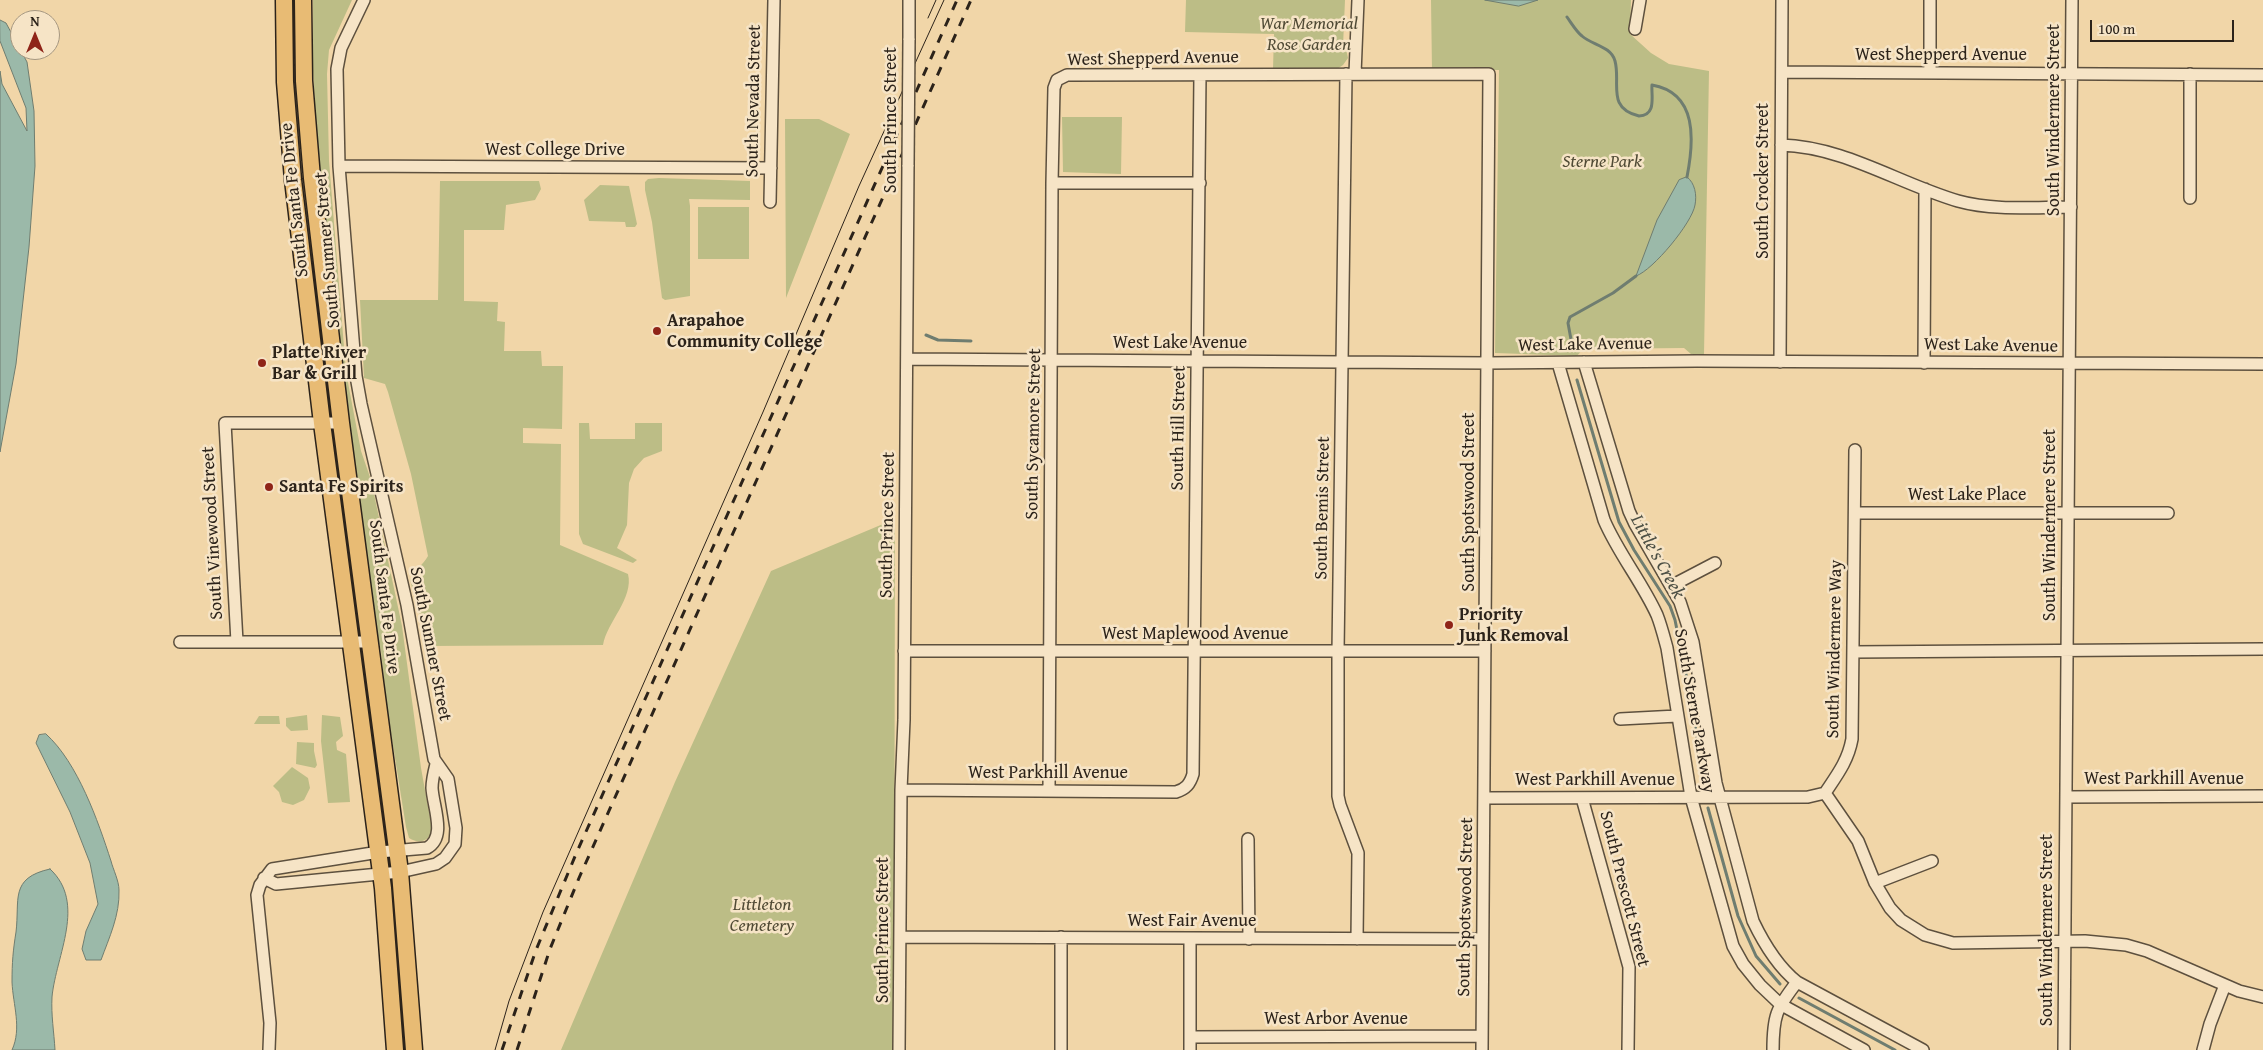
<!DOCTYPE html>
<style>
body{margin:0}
#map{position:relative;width:2263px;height:1050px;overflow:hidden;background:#f1d6a8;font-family:"Gentium Book Plus",serif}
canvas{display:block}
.north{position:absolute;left:10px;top:10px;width:50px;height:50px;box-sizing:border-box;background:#f6e4c6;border:1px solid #a59781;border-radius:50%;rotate:0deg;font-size:14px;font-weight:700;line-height:20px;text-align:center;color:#2c231a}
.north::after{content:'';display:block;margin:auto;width:18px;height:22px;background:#8f2418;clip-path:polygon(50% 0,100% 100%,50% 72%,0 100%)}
.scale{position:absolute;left:2090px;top:20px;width:144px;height:22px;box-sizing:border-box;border:2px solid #2c231a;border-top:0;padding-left:6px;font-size:15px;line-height:18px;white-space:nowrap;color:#2c231a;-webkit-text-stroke:4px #f6e4c6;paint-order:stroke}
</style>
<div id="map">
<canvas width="2263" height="1050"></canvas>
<div class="north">N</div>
<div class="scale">100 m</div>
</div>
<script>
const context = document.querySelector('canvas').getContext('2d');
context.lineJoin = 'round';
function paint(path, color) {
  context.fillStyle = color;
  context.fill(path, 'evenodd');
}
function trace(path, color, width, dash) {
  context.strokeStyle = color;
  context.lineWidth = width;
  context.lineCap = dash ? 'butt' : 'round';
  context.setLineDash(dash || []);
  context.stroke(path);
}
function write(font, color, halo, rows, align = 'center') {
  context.font = font + ' "Gentium Book Plus",serif';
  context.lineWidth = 5;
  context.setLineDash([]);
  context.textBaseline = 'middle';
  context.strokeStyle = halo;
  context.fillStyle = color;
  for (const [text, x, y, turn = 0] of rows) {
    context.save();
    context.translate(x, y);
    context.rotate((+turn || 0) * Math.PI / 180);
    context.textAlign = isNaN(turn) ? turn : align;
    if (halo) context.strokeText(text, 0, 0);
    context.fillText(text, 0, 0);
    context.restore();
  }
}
const green = new Path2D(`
 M313,0H352L329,50L327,74L329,161L346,372L361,451L371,480L402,626L421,768L432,829C430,841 420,845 409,838L406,827L387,708L381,651L368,601L322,231L313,71Z
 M1186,0H1345L1343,46L1346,49L1348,58L1343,65L1337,69H1273L1274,34L1185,32Z
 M1431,0H1631L1630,34L1651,53L1669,64L1709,71L1704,354H1691L1684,348L1583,349L1577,356L1495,353L1499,70H1432Z
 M1062,117H1122L1121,174L1063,172Z
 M785,119H819L850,134L786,298Z
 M659,178L750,181V200L689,199L690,206V296L665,300L662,298L652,222L645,190V182L648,179Z
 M440,181H539L541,189L535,200L506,205L504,230H464V301L498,302L497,321L505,322L504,351H541L542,366H563L562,429L523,428V443L561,444L560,545L628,574C634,598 607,622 603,645L428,646L410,580C414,570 423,565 428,556L411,474L388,392L385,384L364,378L360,300H438Z
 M600,185L629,186L637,224L635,227H626L625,222L589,221L584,200Z
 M698,207H749V259H698Z
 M579,423H589L590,439H635V423H662V451L644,458L634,469L629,483L627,525L617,548L637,560L633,563L583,544L579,534Z
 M895,519L894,1050H561L675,782L771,571Z
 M307,715L308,730L291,731L286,726V718Z
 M322,715L340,717L343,736L336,742L337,750L346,754L350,802L328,803L321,741Z
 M259,716H279L280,724H254Z
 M297,742L314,743V751L317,765L315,768L296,764Z
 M292,767L308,778L310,788L304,800L293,805L282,802L279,792L273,786Z`);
const water = new Path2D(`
 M1485,0H1538L1519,6Z
 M0,20L6,23L27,62L34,111L35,166L29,247L16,364L0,452V71L2,84L27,131L26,108L0,41Z
 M1687,177C1695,183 1697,195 1695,205C1692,223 1653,270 1636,276L1657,220L1679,180Z
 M46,734C78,763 98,821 111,861C113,869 119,881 119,890C120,915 109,938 101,960H86L82,949L86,931L98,904L90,863L70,812L36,743L39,735Z
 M50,869C87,903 56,955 52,997C51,1015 54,1032 55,1050H12C22,1028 13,1005 12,982C12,962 13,951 16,932C20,900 9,878 50,869Z`);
const stream = new Path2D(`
 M1567,17C1572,24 1576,31 1582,36C1592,45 1611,46 1615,61C1621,83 1606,108 1639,116C1657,115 1651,96 1652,85C1698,93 1694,141 1687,177
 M926,335L938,340L971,341
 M1572,345L1568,323L1570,317L1613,293L1636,276
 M1577,380L1619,522L1634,550L1670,606L1675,620L1690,694L1704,781
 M1708,808L1738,916L1756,956L1780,984
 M1799,998L1895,1050`);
const minor = new Path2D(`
 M1930,0V71
 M1635,29L1640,0
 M909,40V0
 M1782,72L2263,75
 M1346,74L1338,651V796L1340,805L1358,853L1357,939
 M1355,74L1358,0
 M2190,74V198
 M1781,145C1845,147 1897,183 1958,201C1994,211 2034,207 2071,207
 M339,166L771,168
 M1052,183H1200
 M770,202L774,0
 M908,359L1488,363L1697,361L2263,364
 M1584,362L1629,511L1635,524L1680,602L1693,642L1716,783L1753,921C1764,944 1777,966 1797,982L1923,1050
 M1780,362L1782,0
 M1558,363L1604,520C1618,553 1642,582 1657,615C1661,625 1664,637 1667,648L1691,797L1733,946L1743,964L1760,985L1780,1004L1864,1050
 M1924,363L1925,189
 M1855,513H2168
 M1671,586L1715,563
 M180,642H369
 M237,642L225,423H341
 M904,651H1485
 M1853,652L2263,649
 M1620,719L1677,716
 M901,790L1176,792C1186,789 1190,784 1193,774L1200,75
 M1049,790L1052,183L1054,88L1057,80L1067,75L1489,74L1482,1050
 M1825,793L1858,841L1875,883L1890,908L1901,920L1925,935L1953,943L2085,941L2126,945L2147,951L2239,991L2263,997
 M1825,793C1837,775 1848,761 1852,739L1855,450
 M2066,797L2263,796
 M1485,798L1808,797L1825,793
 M1582,798L1629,967L1628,1050
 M1248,839L1249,939
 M264,878L276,884L400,872L436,864L445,858L455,844L456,828L448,779L434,759L407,605L361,404L356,376L339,166L337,69L341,48L364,0
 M1875,883L1932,861
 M901,937L1482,939
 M1190,1037L1482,1036
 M269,1050L270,1023L257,895L260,885L272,869L379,852L427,848C447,837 433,807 432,788C432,780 434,772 436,764
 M899,1050L901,790L904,720L908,165
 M1061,1050V937
 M1190,1050V938
 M1773,1050C1773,1016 1776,1009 1797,982
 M2064,1050L2072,0
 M2203,1050L2210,1024L2225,985`);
const highway = new Path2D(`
 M284,0L285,82L293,180L322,423L383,888L395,1050
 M303,0L304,81L312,178L341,423L400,872L414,1050`);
const tram = new Path2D(`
 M928,18L936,0
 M495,1050L509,1001L543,912L763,412L859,186L944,0`);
const rail = new Path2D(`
 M502,1050L536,950L576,854L957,0
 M517,1050L550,949L579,878L971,0`);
const minorBridge = new Path2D(`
 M908,165L909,40`);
const markers = [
 [657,331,5,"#8f2418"],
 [262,363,5,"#8f2418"],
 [269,487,5,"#8f2418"],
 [1449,625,5,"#8f2418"]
];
const parkNames = [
 ["War Memorial",1309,24],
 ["Rose Garden",1309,45],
 ["Sterne Park",1602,162],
 ["Littleton",762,905],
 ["Cemetery",762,926]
];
const streetNames = [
 ["West Shepperd Avenue",1941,55],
 ["West Shepperd Avenue",1153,59,-1],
 ["South Nevada Street",754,101,-89],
 ["South Prince Street",891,120,-90],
 ["South Windermere Street",2054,120,-90],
 ["West College Drive",555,150],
 ["South Crocker Street",1763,181,-90],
 ["South Santa Fe Drive",295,200,-96],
 ["South Sumner Street",328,250,-95],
 ["West Lake Avenue",1180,343],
 ["West Lake Avenue",1585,345,-1],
 ["West Lake Avenue",1991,346,1],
 ["South Hill Street",1179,428,-89],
 ["South Sycamore Street",1034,434,-89],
 ["West Lake Place",1967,495],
 ["South Spotswood Street",1469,502,-90],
 ["South Bemis Street",1323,508,-89],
 ["South Prince Street",888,525,-89],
 ["South Windermere Street",2050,525,-90],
 ["South Vinewood Street",213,533,-93],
 ["South Santa Fe Drive",384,597,83],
 ["West Maplewood Avenue",1195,634],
 ["South Sumner Street",430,644,79],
 ["South Windermere Way",1835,649,-89],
 ["South Sterne Parkway",1694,711,80],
 ["West Parkhill Avenue",1048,773],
 ["West Parkhill Avenue",2164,779],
 ["West Parkhill Avenue",1595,780],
 ["South Prescott Street",1624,889,76],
 ["South Spotswood Street",1466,907,-89],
 ["West Fair Avenue",1192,921],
 ["South Prince Street",883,930,-90],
 ["South Windermere Street",2047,930,-90],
 ["West Arbor Avenue",1336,1019]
];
const poiNames = [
 ["Arapahoe",667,321],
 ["Community College",667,342],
 ["Platte River",272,353],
 ["Bar & Grill",272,374],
 ["Santa Fe Spirits",279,487],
 ["Priority",1459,615],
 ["Junk Removal",1459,636]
];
const waterNames = [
 ["Little's Creek",1657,557,61]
];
paint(green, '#bcbd86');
paint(water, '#9bb9a9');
trace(water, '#6f7d70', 1);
trace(stream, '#6f7d70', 3);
trace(minor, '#5d503e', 14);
trace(highway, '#2c231a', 19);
trace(minor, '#f6e4c6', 11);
trace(highway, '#e8bb74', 16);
trace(tram, '#2c231a', 1);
trace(rail, '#2c231a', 3, [9, 9]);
trace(minorBridge, '#5d503e', 14, []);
trace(minorBridge, '#f6e4c6', 11);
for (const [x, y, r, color] of markers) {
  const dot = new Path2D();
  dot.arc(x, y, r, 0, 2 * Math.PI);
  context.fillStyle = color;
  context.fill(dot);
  trace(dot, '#f6e4c6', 2);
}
write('italic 18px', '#504a35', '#f6e4c6', parkNames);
write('18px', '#2c231a', '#f6e4c6', streetNames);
write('bold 18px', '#2c231a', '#f6e4c6', poiNames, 'left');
write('italic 19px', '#4d5045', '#f6e4c6', waterNames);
</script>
